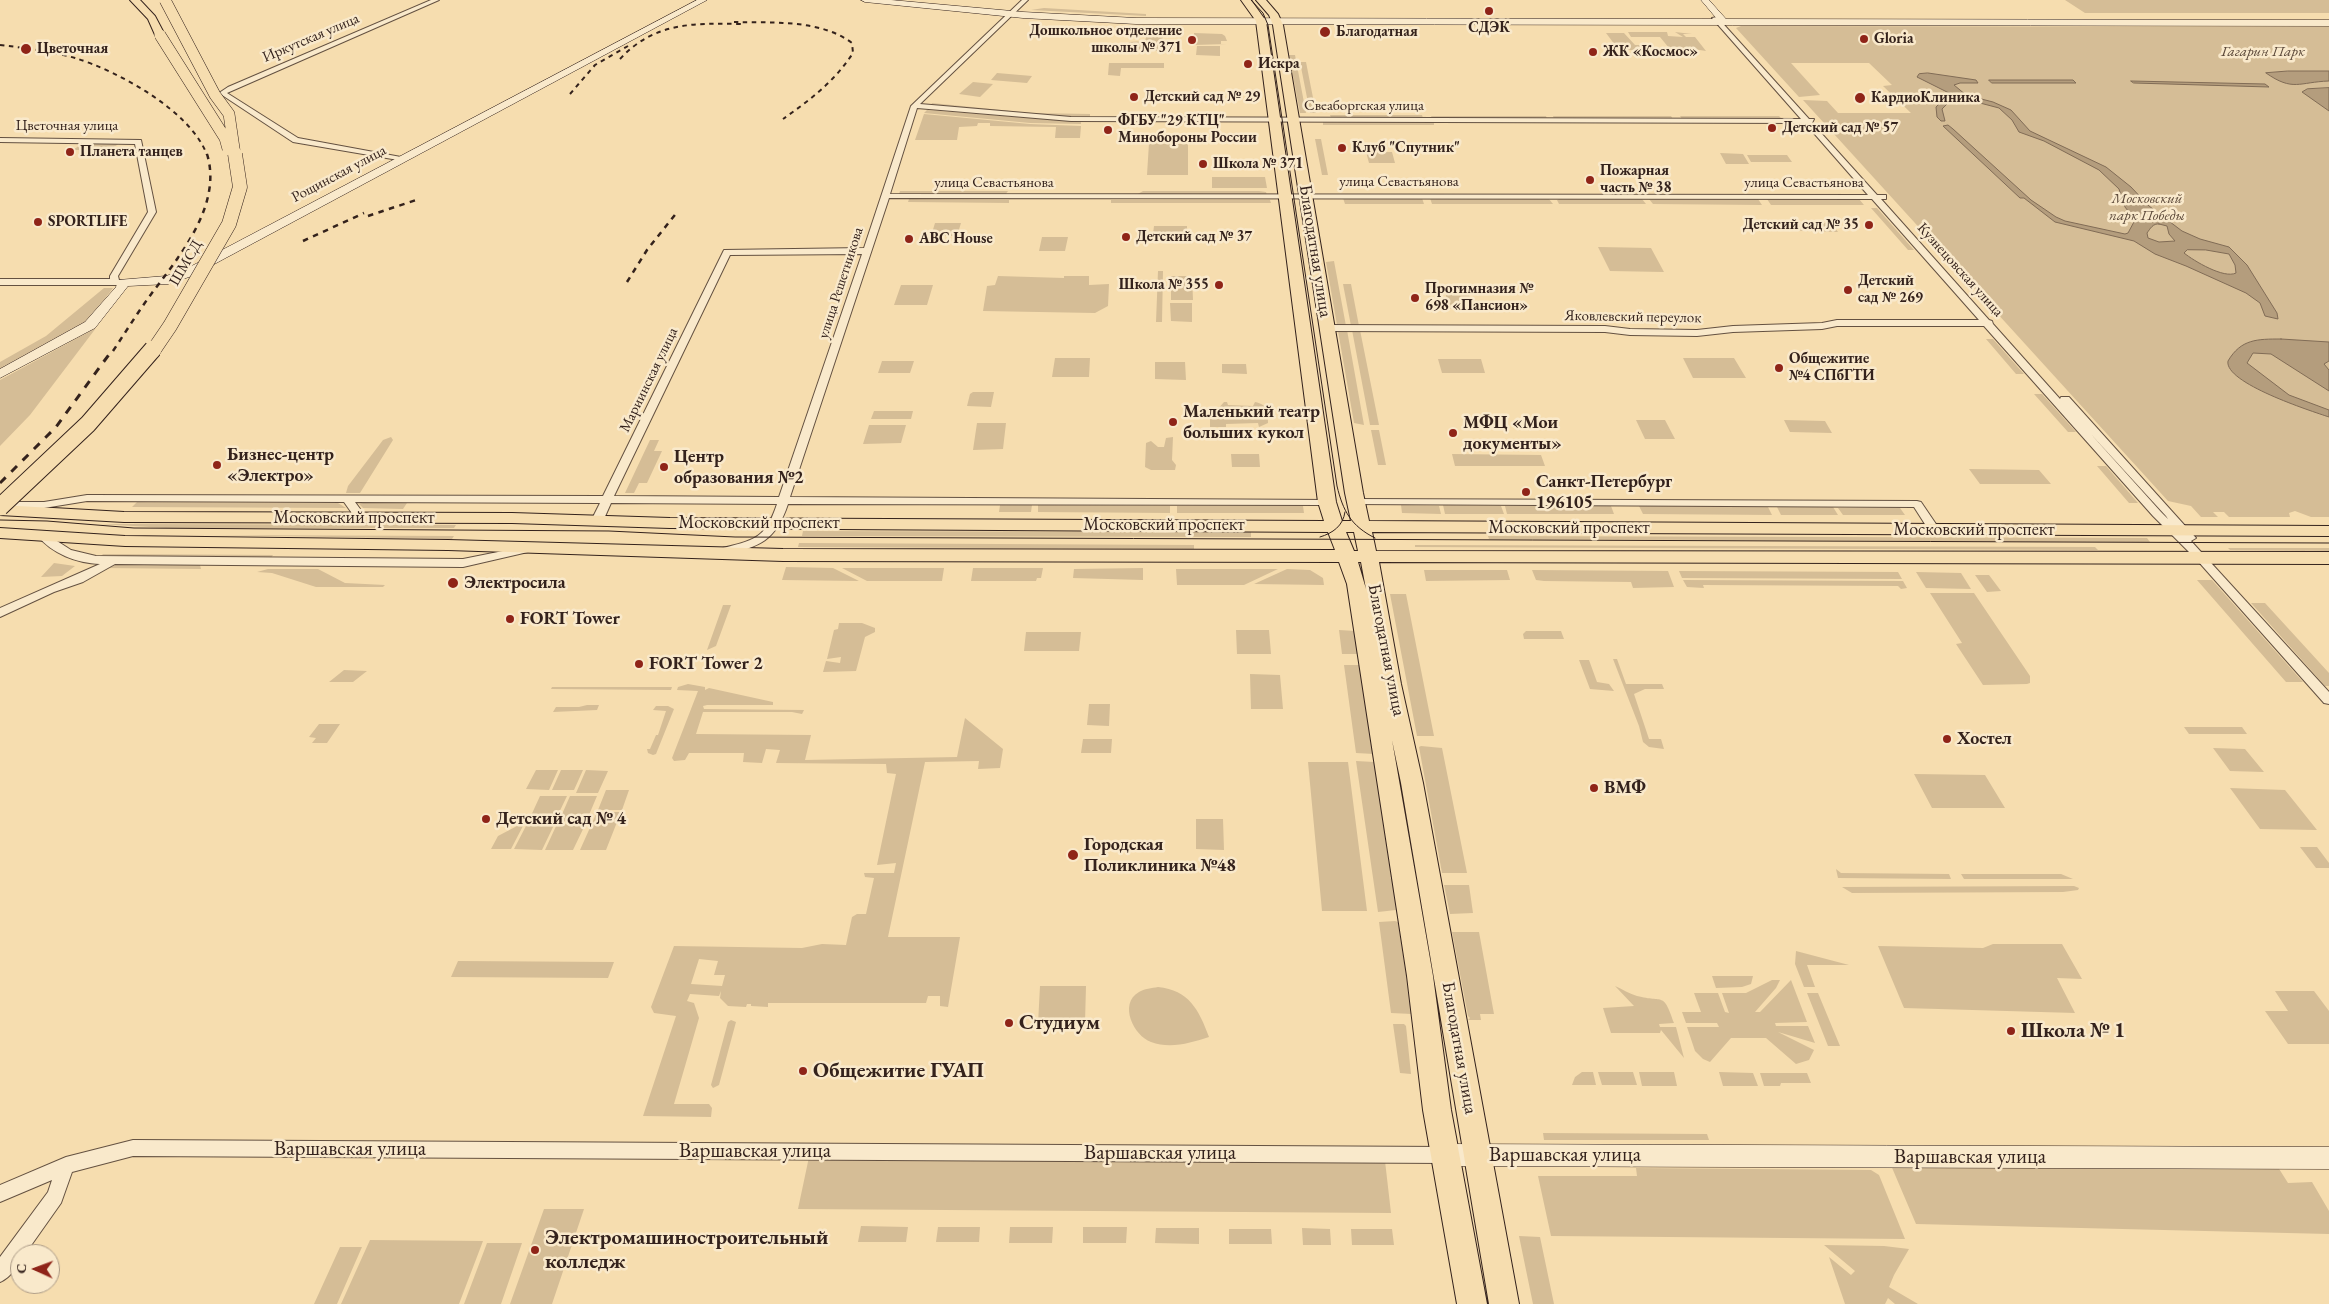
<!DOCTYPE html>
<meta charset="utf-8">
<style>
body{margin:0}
#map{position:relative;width:2329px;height:1304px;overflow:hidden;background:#f6ddaf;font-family:"EB Garamond",serif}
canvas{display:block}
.north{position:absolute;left:10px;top:1244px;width:50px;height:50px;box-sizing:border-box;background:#f9e9cb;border:1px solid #aa9985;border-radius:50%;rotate:272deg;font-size:14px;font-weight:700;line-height:20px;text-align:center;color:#34221c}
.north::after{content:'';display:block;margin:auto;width:18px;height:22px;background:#8f2418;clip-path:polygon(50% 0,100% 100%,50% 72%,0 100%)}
</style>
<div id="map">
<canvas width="2329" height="1304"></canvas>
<div class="north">С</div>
</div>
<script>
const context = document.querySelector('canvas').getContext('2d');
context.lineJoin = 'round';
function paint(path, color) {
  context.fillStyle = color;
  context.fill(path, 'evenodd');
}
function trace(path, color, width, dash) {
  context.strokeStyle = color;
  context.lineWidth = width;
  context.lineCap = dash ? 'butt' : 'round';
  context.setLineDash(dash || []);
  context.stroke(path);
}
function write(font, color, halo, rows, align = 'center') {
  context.font = font + ' "EB Garamond",serif';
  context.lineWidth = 5;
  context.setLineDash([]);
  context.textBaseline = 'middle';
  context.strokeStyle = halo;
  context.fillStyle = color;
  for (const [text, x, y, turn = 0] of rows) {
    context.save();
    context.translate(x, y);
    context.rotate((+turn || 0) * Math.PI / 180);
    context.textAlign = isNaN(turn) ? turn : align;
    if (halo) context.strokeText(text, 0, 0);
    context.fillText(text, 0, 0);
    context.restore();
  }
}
const green = new Path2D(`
 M2065,0H2329V13H2085Z
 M1044,8L1146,14V16L1031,10Z
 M1741,26L2329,27V517H2311L2295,511L2289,513L2290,517H2229L2224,512H2213L2218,517H2201L2191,506L2168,501L1803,100L1827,101L1838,113H1911L1883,86L1892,85L1869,63H1791L1820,95L1799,97L1736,28Z
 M1628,32H1667L1668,36L1683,37L1675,32L1692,34H1683L1686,37H1695L1706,51L1687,48L1685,50H1621L1618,49L1606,33H1624L1635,45H1641L1643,48H1669L1660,37H1631Z
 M1163,33L1162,51H1126L1129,42L1145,41L1147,34Z
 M1194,33L1222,34L1225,36L1227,41H1221V44H1227L1194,45Z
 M1220,46V56L1196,55L1197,46Z
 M1289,55H1295L1306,113H1300Z
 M1300,62H1306L1316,113H1310Z
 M1109,63H1164V68H1121L1120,76L1108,75Z
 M997,73L1032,76L1027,83L991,80Z
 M973,82L993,84L980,97L959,94Z
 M932,103L1031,113L1090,114V118L1056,117L930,106Z
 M927,110L1081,122V124L1030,123L924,113Z
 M924,114L1030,124L1081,126L1080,138H1055L1056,127L990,126V123H978L977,126L959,127L957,140H915Z
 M1330,115H1422L1423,118H1331Z
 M1431,116H1546L1547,119L1432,118Z
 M1553,116H1671L1673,119H1554Z
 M1680,116H1779L1782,119H1682Z
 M1323,122H1434V125H1323Z
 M1315,139H1321L1328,175H1322Z
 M83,143H119C109,154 87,150 73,150Z
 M1149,143L1188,144V175H1147Z
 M1366,152H1392L1395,163H1369Z
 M1720,153L1743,154L1749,164H1726Z
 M1747,155H1787L1792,162H1751Z
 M1212,177H1265L1267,188H1212Z
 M900,191H1008L1005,195L899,194Z
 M1143,191H1259L1266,192L1267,195H1136Z
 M1343,198H1422L1424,204H1345Z
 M1430,198L1549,199L1553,204H1432Z
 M909,199L1009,200V203L908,202Z
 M1559,199H1642L1646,204H1559L1557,200Z
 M1649,199H1758L1762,205L1653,204Z
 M1767,199H1859L1864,205H1771Z
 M1111,200H1270L1271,203H1111Z
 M1871,208H1877L1914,250H1908Z
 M1796,222L1831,223L1838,232L1775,230L1771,224H1797Z
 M935,223H961L957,236H931Z
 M1154,226H1187V235L1153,234Z
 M1042,237H1068L1065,251H1039Z
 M1598,247L1651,248L1664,272L1610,271Z
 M1334,261L1346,326L1337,325L1326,262Z
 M1158,271H1163L1162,322H1156Z
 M998,276L1064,278V276H1089V285L1109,284L1108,306L1095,313L983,311L987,286L995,285Z
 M1171,276H1192L1193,300H1171Z
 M1343,284H1351L1359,326H1351Z
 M901,285H933L927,305H894Z
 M104,288H113L85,325L6,368H0V362L46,336Z
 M1445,292H1468L1474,309H1450Z
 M1170,303H1192V322L1171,321Z
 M96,328L30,415L0,446V380Z
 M1347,330L1364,425L1354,423L1338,331Z
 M1352,330H1360L1379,425H1370Z
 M1986,339H1993L2024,374H2016Z
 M1055,358H1090L1089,377H1052Z
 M1683,358H1734L1746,378H1693Z
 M1438,359H1481L1485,373H1442Z
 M882,361H914L910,373H878Z
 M1155,362H1185L1186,380L1155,379Z
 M1222,364H1246L1247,374L1222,373Z
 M973,392H994L991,407L967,406L970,394Z
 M2034,394H2042L2076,432H2068Z
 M1224,402H1227L1228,405L1253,406L1255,402C1268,405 1268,411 1268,423L1259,427L1258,423L1226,424V427H1210V418Z
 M874,411H913L911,419H871Z
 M1636,420H1665L1675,439H1645Z
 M1784,420L1825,421L1832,433L1790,432Z
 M977,423H1006L1003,449L973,450Z
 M869,425H906L901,443L863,444Z
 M1371,430H1379L1386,465H1378Z
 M391,437L393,440L360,493H346L348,486L383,440Z
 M1173,437L1172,460L1176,465L1175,470H1151L1145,467L1146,443L1151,441L1158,447H1164L1166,438Z
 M650,440H659L654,451H662L647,483H639L634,493H625Z
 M1231,454H1259L1260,467H1232Z
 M1452,454L1541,455L1545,466H1455Z
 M2097,466H2106L2138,503H2129Z
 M1969,469L2039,470L2051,484H1980Z
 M137,502L338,503L346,508L132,507Z
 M363,503H407L403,509L363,508L359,504Z
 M1000,505H1032L1031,512H999Z
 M1038,505L1170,506V513L1038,512Z
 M1401,505L1439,506L1441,514L1402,513Z
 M1443,505L1501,506L1504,514H1445Z
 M1177,506H1303L1304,513H1177Z
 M1505,506H1611L1614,514H1507Z
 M1639,506L1768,507L1772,515L1643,514Z
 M1777,507H1833L1838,515H1781Z
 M1838,508H1900L1905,515H1843Z
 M100,524H138L456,525L454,528H166Z
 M803,531L1251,532V537L802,536Z
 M213,535L454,536L452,539Z
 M1488,536L2147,538L2150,542L1489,539Z
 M799,543L1194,545V549L798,547Z
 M1415,545L2095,547L2098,550L1415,547Z
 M2228,548H2329V551L2230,550Z
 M103,554L273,555L270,559L99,558Z
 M54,563L75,566L62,576L41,577Z
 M112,565H200L201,569L103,568Z
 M786,567L833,568L859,581L782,580Z
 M842,568H944L942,581H867Z
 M973,568H1043L1041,578H1037L1036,581H971Z
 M1143,568V580L1073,578L1074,569Z
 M268,569H318L345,583L385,585L383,587H316L272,573L257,572Z
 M1176,569H1278L1244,585H1177Z
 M1287,569L1310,570L1323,578L1324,585L1254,584Z
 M1424,570H1507L1510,580L1426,581Z
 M1532,570L1668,571L1674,587L1633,588L1631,582L1544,581L1536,580Z
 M1679,571L1898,572L1902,579L1682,578Z
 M1916,572L1961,573L1971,589L1926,588Z
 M1975,575H1989L2001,591L1987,592Z
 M1683,580L1903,581L1907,588L1901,589L1898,586L1703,585L1704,588L1687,587Z
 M2197,580H2212L2303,682H2286Z
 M1930,593H1974L2030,676V683L2027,684L1983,685L1956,644L1962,643Z
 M1390,594H1406L1434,736H1417Z
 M2251,603H2265L2329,673V686H2325Z
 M723,605H731L716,646L707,650Z
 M839,623H862L875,628V632L865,637L856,671L823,672L826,661L840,663L841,657L827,659L834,630L838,629Z
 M1236,630H1269L1271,654H1237Z
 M1339,630L1355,631L1358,654H1342Z
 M1526,631H1561L1564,639H1524L1523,634Z
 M1026,632H1081L1079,651H1024Z
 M1613,659H1617L1626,684H1662L1664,689H1645L1634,694L1649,739H1661L1664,749L1649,747L1643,742L1639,726Z
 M1579,660H1589L1597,682L1609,684L1614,691L1590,689Z
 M1344,665H1360L1374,754L1356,753Z
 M344,670L367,671L353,682H329Z
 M1250,674L1280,675L1283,709H1251Z
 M688,684L705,687V690L709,688L773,702V705H707L703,706L704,709L804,710L802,714L792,712H703L696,734L811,735L805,760L957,757L965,718L1003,749L1000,768L978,769L979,761L925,762L888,937H960L948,1007L940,1006V996H928L926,1003H768V1007L751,1006V1004H747L746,1007L728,1006L720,998L721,991L719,996L690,994L687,1001L694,1003L699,1018L674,1104H709L712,1108L711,1117L643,1116L676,1016L654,1013L651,1007L674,946L802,948L822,944L846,945L852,917L857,914H866L874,878L865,877L864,873H894L896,863L877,865L896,774L887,773L886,764L776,763L780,750L766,749L762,763L743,762L744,753H689L685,760L674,761L672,758L698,691L677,690L678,687ZM699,959L718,961L714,975H725L722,986L691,984Z
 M552,687H672L671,690L551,689Z
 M1089,704H1110L1109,726L1087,725Z
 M587,705H599L597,710L553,712L556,707H579Z
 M656,706H668L674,709L656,754L653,755L648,753L647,749H650L656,735H658L666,711L653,710Z
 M319,724H340L327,743H312L316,738L309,737Z
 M2184,727H2242L2247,734H2189Z
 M1083,739H1112L1111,753H1081Z
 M1421,746L1442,748L1467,873H1442L1419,747Z
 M2213,748L2245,749L2264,772L2230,771Z
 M1356,761L1374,762L1391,877L1390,878L1392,879L1396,910L1378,912Z
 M1308,762H1348L1367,911H1322Z
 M536,770H558L549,790L526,789Z
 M561,770H583L574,790H552Z
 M586,770L608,771L598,793H576Z
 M1914,774L1985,775L2005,808H1932Z
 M2230,788L2285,790L2317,830L2260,829Z
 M606,790H629L622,810H598Z
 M540,796H567L555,821L529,820Z
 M570,796H597L586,822L559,821Z
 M597,812H621L606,850H580Z
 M1196,819H1223L1224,850L1196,849Z
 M527,824L554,825L542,850L514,849Z
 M557,824L585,825L573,850H545Z
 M517,826H523L511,849H491L498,836Z
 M2300,847H2317L2329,863V868H2316Z
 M1836,869L1841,873L1949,874L1951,879L1838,878Z
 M1961,874H2061L2073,879H1964Z
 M1444,885H1469L1473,913L1450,914Z
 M2074,886L2079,888L2078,890L2063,892L1852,893L1842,887Z
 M1395,921L1398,922L1412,1014L1391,1013L1379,922Z
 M1452,932H1479L1494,1014H1480L1481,1020H1468L1470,1018L1468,1016Z
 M1993,944H2062L2082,979L2057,978L2075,1013L1904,1008L1878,946L1983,948Z
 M1796,951L1849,965H1807L1815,987H1804L1795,964Z
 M458,961L614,962L608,978L451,977Z
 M1712,976H1753L1751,984L1742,987L1716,988Z
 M1772,980H1780L1776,988L1755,1012H1760L1791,980L1807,1022L1775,1023L1776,1026H1808L1815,1043L1778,1032L1814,1050L1809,1060L1796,1064L1766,1038H1731L1710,1062L1703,1059L1695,1051L1687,1027H1719L1717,1023H1686L1682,1012H1701L1694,993H1718L1725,1012L1729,1013L1722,993H1746Z
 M1040,986H1086L1085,1023L1038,1024Z
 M1615,986C1622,989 1630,994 1637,996C1664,1003 1663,991 1674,1023L1659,1024L1660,1027H1676L1684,1058L1661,1030L1660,1033H1611L1603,1008L1634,1006Z
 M1158,987C1189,990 1199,1010 1209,1037C1191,1043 1170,1049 1151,1042C1134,1036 1118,1004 1139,992C1144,989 1152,988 1158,987Z
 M2275,991H2314L2329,1011V1044H2288L2265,1011H2288Z
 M1807,993H1818L1840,1046H1828Z
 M731,1020L736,1022L719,1085L713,1088L711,1085L728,1022Z
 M1393,1024H1404L1406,1026L1411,1074L1400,1073Z
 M1582,1072H1593L1596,1085H1572L1575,1077Z
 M1598,1072H1633L1637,1085H1602Z
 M1639,1072H1674L1677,1086H1642Z
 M1719,1072L1753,1073L1758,1086H1723Z
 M1760,1073H1807L1811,1083H1781L1780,1086H1764Z
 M1543,1133L1707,1134L1709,1140H1544Z
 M809,1157L1385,1161L1391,1213L798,1209Z
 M1890,1163L2276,1164L2288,1183L2312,1182L2329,1211V1234L1916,1224Z
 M1636,1168L1871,1170L1879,1175L1905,1239L1551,1236L1538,1176H1637Z
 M544,1209H584L552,1304H510Z
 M861,1226L908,1227L906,1242H858Z
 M938,1227H980L979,1242H936Z
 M1010,1227H1053L1052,1243H1009Z
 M1083,1227H1127L1126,1243H1083Z
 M1156,1228H1199V1244L1155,1243Z
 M1302,1228L1330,1229L1331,1245H1303Z
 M1229,1229H1271L1272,1244H1229Z
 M1351,1229H1392L1394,1245H1352Z
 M1519,1236L1540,1237L1554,1304H1533Z
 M370,1240L483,1241L459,1304H341Z
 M487,1243H522L501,1304H464Z
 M1824,1245L1884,1246L1909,1249L1894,1275L1889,1287L1918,1304H1895L1888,1298L1885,1304H1845L1829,1257L1851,1275L1855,1271Z
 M340,1247H362L337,1304H314Z`);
const water = new Path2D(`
 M2288,71H2329V81C2299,82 2293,92 2266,73Z
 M1928,73L1976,80L1978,83H1960L1954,85L1966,95L1993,102L2011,110L2030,131L2106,167L2131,187L2149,206L2182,231L2200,239L2229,247L2247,265L2277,313L2278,319L2265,316L2260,303L2246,293L2186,266L2155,254L2134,241L2055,222L2024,198H2020L1943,126L1948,125L1953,129L2031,200L2056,217L2065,221L2125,234L2128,233L2135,220L2125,207L2119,189L2099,170L2044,141L2019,132L2012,120L1999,108L1961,98L1950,101L1942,109L1945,121H1941L1937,117L1936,107L1943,100L1953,95L1917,77L1919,74ZM2159,224L2167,226L2169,234L2175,241L2159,242L2148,238L2147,233C2150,229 2153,223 2159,224ZM2206,250L2229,254L2235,265L2236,273C2224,279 2194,261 2184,253L2187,250Z
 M1989,80H2073L2076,83H1992Z
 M2131,81L2265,84L2269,87L2134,83Z
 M2329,88V111L2302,92L2307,89Z
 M2281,339L2329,342V361L2324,364L2329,370V391L2271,354L2253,353L2247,363L2289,395L2329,410V417C2311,411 2224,383 2228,361C2241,339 2257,339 2281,339Z`);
const street = new Path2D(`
 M431,0H439L227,93L298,138L401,157H404V161L293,142L219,93L228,87Z
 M1022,0H1028L920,104L1071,117L1801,119L1712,18L1717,17L1809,119H1814L1812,123L1877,195H1886V199H1881L1989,320L1992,321L1993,324L2060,399L2061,397H2069L2196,538L2191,541L2329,692V704L2324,703L2197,560L2153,516L1984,326H1837L1822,329L1733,332L1697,336L1630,335L1605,332L1328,331L1323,328L1328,325L1605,326L1630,329L1697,330L1733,326L1822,323L1837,320H1979L1872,199L889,198L790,497L1331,500L1332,502L1331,504L1327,505L788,504C776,540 760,548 723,554L717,551L719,549C754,540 765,540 777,504L611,503L603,521L597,524L591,521L600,503L355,502L366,517L360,520L356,519L344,502L87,501L44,508H11L0,511V505L11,502H44L87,495L603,496L724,250L864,248L911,106ZM917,108L1071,121L1805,123L1868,195L890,194ZM862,254L779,497L614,496L730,255ZM2089,432L2166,516L2168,519L2161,512Z
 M0,138L141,140L156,212L118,276L119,280L125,281V285H0V279H110V276L148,212L135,144L0,142Z
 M1356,499L1917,501L1921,502L1940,530L1938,532H1930L1914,507L1352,504L1351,502L1352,500Z
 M43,532L71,550L96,556L463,559L528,546L534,549L528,552L463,567L115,564L83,582L54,592L0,617V608L100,564C77,563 52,554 37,535Z
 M133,1140L1445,1147L1451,1149L1454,1155L1451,1161L1445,1163L133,1156L72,1172L61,1203L25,1254H20C20,1265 10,1278 0,1282V1257L48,1192L52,1180L0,1202V1185L66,1157Z`);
const secondary = new Path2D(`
 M697,0H707L192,276L168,284L128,286L95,328L0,378V369L85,322L116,287L118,280L166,276L184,270Z
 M861,0H891L1023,12L1136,18L1717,19L1701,0H1709L1726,19L2329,20V26L1136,24L1023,18L865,2Z
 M1445,1144L2329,1147V1169L1445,1166L1436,1163L1433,1155L1436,1147Z`);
const primary = new Path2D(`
 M130,0H140L155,16L165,35L164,37H156L148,19Z
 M1241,0H1251L1266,21L1336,502L1342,521H1351L1345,493L1273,25L1269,15L1256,0H1266L1278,14L1283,25L1363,493L1369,521L2329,526V536L1372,532L1376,551L2329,552V564L1379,562L1401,684L1423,783L1519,1304H1489L1401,783L1392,740L1433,976L1451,1110L1487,1304H1457L1423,1110L1407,976L1347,584L1339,562L783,561L448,550L125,546L0,538V528L125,536L448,540L783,549L1335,550L1328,532L670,528L512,523L124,522L0,515V505L124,512L512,513L670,518L1324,521L1318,502L1256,21ZM1346,532H1354L1358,551H1354ZM1358,562H1361L1366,589Z`);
const tram = new Path2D(`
 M1251,0L1263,13L1268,25L1337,486C1343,511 1351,526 1375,538
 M0,520L47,521L134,528L609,531L735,537L2329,543
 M1320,537C1333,533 1343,526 1345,512`);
const railFar2 = new Path2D(`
 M734,22C772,23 820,19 852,43L853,53C835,81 810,100 783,119
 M0,45C25,48 51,51 75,58C118,71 191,111 207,155
 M620,59C654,22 694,23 741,24
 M570,94L595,65L628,46`);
const railFar1 = new Path2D(`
 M368,216L419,199
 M303,241L364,213
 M627,282L647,250L678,211
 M113,351C125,333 136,315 149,297C178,258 223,206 207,154`);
const rail = new Path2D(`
 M0,483L56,427L113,349`);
const primaryBridgeFar2 = new Path2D(`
 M165,0L215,95L229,114L235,155
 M160,35L225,138L228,149`);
const primaryBridgeFar1 = new Path2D(`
 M153,351L170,326L229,224L240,187L235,154`);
const primaryBridge = new Path2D(`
 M0,507L88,424L153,349`);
const markers = [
 [1489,11,5,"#8f2418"],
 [1325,32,6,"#8f2418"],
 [1864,39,5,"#8f2418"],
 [1192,40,5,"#8f2418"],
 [26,49,6,"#8f2418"],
 [1593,52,5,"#8f2418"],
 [1248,64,5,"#8f2418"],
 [1134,97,5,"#8f2418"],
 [1860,98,6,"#8f2418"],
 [1772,128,5,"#8f2418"],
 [1108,130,5,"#8f2418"],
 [1342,148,5,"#8f2418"],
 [70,152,5,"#8f2418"],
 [1203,164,5,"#8f2418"],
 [1590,180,5,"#8f2418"],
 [38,222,5,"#8f2418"],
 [1869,225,5,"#8f2418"],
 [1126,237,5,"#8f2418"],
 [909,239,5,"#8f2418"],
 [1219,285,5,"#8f2418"],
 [1848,290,5,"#8f2418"],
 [1415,298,5,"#8f2418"],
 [1779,368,5,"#8f2418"],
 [1173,422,5,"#8f2418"],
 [1453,433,5,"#8f2418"],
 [217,465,5,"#8f2418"],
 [664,467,5,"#8f2418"],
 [1526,492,5,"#8f2418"],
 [453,583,6,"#8f2418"],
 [510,619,5,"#8f2418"],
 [639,664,5,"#8f2418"],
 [1947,739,5,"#8f2418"],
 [1594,788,5,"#8f2418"],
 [486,819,5,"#8f2418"],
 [1073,855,6,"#8f2418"],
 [1009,1023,5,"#8f2418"],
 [2011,1031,5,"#8f2418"],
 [803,1071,5,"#8f2418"],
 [535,1250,5,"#8f2418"]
];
const farPoinames = [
 ["СДЭК",1489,28,"center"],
 ["Дошкольное отделение",1182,31,"right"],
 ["школы № 371",1182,48,"right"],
 ["Благодатная",1336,32],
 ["Gloria",1874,39],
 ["Цветочная",37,49],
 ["ЖК «Космос»",1603,52],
 ["Искра",1258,64],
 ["Детский сад № 29",1144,97],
 ["КардиоКлиника",1871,98],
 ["ФГБУ \"29 КТЦ\"",1118,121],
 ["Минобороны России",1118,138],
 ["Детский сад № 57",1782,128],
 ["Клуб \"Спутник\"",1352,148],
 ["Планета танцев",80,152],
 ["Школа № 371",1213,164],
 ["Пожарная",1600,171],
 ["часть № 38",1600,188],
 ["SPORTLIFE",48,222],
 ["Детский сад № 35",1859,225,"right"],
 ["Детский сад № 37",1136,237],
 ["ABC House",919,239],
 ["Детский",1858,281],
 ["сад № 269",1858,298],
 ["Школа № 355",1209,285,"right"],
 ["Прогимназия №",1425,289],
 ["698 «Пансион»",1425,306],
 ["Общежитие",1789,359],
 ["№4 СПбГТИ",1789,376]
];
const farStreetnames = [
 ["Иркутская улица",311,38,-23],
 ["Свеаборгская улица",1364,106],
 ["Цветочная улица",67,126],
 ["Рощинская улица",339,174,-28],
 ["улица Севастьянова",1399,182],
 ["улица Севастьянова",994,183],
 ["улица Севастьянова",1804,183],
 ["ШМСД",186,263,-60],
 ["Кузнецовская улица",1960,270,48],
 ["улица Решетникова",841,283,-72],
 ["Яковлевский переулок",1633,317,1],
 ["Мариинская улица",649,380,-64]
];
const farParknames = [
 ["Гагарин Парк",2263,52],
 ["Московский",2147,199],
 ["парк Победы",2147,216]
];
const streetNames = [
 ["Благодатная улица",1315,251,81],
 ["Московский проспект",354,518],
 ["Московский проспект",759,523],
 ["Московский проспект",1164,525],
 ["Московский проспект",1569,528],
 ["Московский проспект",1974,530],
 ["Благодатная улица",1386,650,79],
 ["Благодатная улица",1459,1048,80]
];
const poiNames = [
 ["Маленький театр",1183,412],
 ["больших кукол",1183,433],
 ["МФЦ «Мои",1463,423],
 ["документы»",1463,444],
 ["Бизнес-центр",227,455],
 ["«Электро»",227,476],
 ["Центр",674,457],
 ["образования №2",674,478],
 ["Санкт-Петербург",1536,482],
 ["196105",1536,503],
 ["Электросила",464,583],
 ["FORT Tower",520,619],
 ["FORT Tower 2",649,664],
 ["Хостел",1957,739],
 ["ВМФ",1604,788],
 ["Детский сад № 4",496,819],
 ["Городская",1084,845],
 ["Поликлиника №48",1084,866]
];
const nearPoinames = [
 ["Студиум",1019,1023],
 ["Школа № 1",2021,1031],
 ["Общежитие ГУАП",813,1071],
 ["Электромашиностроительный",545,1238],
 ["колледж",545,1262]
];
const nearStreetnames = [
 ["Варшавская улица",350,1149],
 ["Варшавская улица",755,1151],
 ["Варшавская улица",1160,1153],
 ["Варшавская улица",1565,1155],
 ["Варшавская улица",1970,1157]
];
paint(green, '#d5bd96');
paint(water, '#b49d7d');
trace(water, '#816c56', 1);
trace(street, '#645141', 2);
trace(secondary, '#34221c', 1);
trace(primary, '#34221c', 2);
paint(street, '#f9e9cb');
paint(secondary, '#f9e9cb');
paint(primary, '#f6ddaf');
trace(tram, '#34221c', 1);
trace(railFar2, '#34221c', 2, [4.5, 4.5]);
trace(railFar1, '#34221c', 2.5, [5.5, 5.5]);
trace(rail, '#34221c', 3, [8, 8]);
trace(primaryBridgeFar2, '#34221c', 12, []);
trace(primaryBridgeFar1, '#34221c', 15, []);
trace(primaryBridge, '#34221c', 19, []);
trace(primaryBridgeFar2, '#f6ddaf', 11);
trace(primaryBridgeFar1, '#f6ddaf', 14);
trace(primaryBridge, '#f6ddaf', 17);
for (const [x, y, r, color] of markers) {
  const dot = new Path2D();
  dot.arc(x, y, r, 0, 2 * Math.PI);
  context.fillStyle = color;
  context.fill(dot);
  trace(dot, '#f9e9cb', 2);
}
write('bold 15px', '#34221c', '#f9e9cb', farPoinames, 'left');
write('15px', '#34221c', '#f9e9cb', farStreetnames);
write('italic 15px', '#5c493a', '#f9e9cb', farParknames);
write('18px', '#34221c', '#f9e9cb', streetNames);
write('bold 18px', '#34221c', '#f9e9cb', poiNames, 'left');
write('bold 21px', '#34221c', '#f9e9cb', nearPoinames, 'left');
write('21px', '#34221c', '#f9e9cb', nearStreetnames);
</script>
